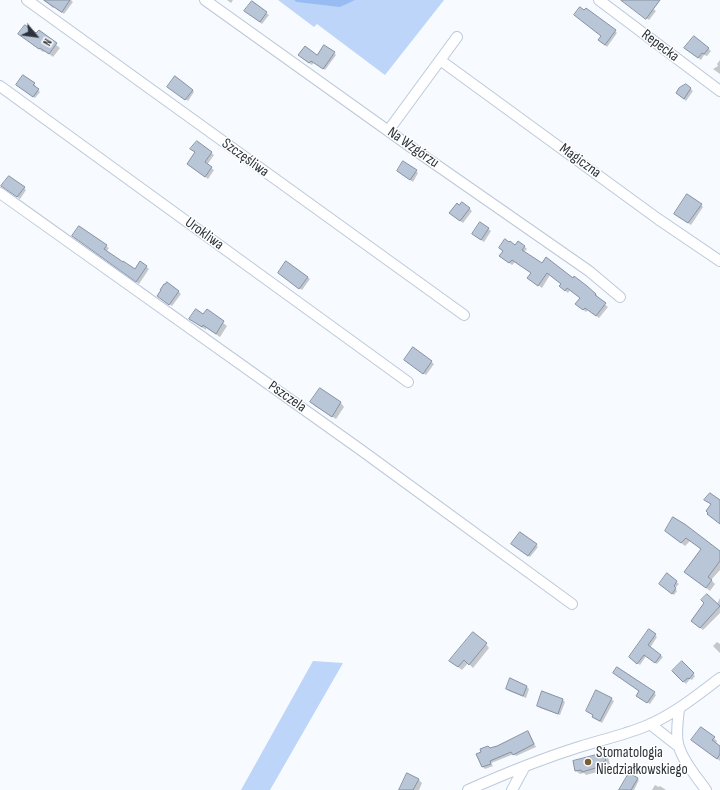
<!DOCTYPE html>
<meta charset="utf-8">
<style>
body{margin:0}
#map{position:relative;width:720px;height:790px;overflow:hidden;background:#f7fafe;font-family:"Sofia Sans Condensed",sans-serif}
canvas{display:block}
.north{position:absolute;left:16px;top:16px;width:40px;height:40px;-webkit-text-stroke:3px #fff;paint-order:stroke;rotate:119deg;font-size:11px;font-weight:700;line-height:16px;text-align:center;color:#2d333a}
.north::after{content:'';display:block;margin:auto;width:14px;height:18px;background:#2d333a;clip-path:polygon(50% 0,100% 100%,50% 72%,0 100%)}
</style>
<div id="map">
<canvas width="720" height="790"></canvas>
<div class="north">N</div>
</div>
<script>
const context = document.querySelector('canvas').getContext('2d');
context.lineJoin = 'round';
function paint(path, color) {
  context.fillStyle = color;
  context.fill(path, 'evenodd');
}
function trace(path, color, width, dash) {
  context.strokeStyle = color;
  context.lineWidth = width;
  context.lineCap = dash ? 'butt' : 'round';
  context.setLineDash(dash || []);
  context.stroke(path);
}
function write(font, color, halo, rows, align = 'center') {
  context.font = font + ' "Sofia Sans Condensed",sans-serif';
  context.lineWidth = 3;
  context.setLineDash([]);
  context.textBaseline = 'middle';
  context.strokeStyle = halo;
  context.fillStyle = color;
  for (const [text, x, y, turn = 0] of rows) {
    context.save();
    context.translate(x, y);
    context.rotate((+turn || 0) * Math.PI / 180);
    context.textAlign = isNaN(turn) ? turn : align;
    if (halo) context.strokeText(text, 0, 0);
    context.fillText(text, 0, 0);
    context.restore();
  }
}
const green = new Path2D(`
 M278,0H444L385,75L317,24L314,27Z
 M313,661L343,663L270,790H241Z`);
const forest = new Path2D(`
 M294,0H355L340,7L297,2Z`);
const shadow = new Path2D(`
 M45,0H71L73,2L64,14L54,7L53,8L47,3L44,1Z
 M227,0H233L231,3Z
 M622,0H641L656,11L649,20Z
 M248,13H266L269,15L262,24Z
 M39,31L60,48L53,57L45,51L43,52L24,38L37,34Z
 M615,31L617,33L607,47L601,42Z
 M694,37L711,51L707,56L704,55L701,60L688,50Z
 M334,53L336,55L325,70L314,62L312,65L302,58L318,56Z
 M720,60V74L713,69L718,66L717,64Z
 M34,84L36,86L35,87L40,92L35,98L19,87Z
 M686,85L693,91L686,101L679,95Z
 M171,89L192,90L194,92L188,101Z
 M197,142L214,155L207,165L214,170L208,179L190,166L196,152Z
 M416,171L418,173L413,182L400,173Z
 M2,186L24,188L26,190L20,199Z
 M701,205L703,207L691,225L677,216Z
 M469,208L472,211L463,223L450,213Z
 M480,223L491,231L484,242L475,236Z
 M75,238L106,246L109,248L106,252L123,263L135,270L141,262L149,269L139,284Z
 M516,246H524L527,249L524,252L542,265L574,279L596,294L598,297L597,298L608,307L599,318L588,310L586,312L579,306L581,298L570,290L568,293L563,289L562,284L550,275L542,288L531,280L532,273L515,262L512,265L503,258Z
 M281,275L307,277L310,279L302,290Z
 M178,291L181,294L172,306L160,298Z
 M207,310L227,326L220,337L206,328V330L194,322L190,319L204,315Z
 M414,349L434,364L426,375L408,362Z
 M320,389L341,403L344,407L336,419L315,406L312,402Z
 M673,519L720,553V570L711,580L715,584L710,591L689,575L702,550L690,541L685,546L666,531Z
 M536,545L538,547L530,557L515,546Z
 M667,575L679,584L675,588L677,591L674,595L662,586Z
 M720,598V613L703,630L695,624L717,604Z
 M655,635L657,637L650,648L663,657L657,664L646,656L640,665L633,659Z
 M717,642L720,644V653L713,646Z
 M486,644L489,648L473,668L468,663L462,670L454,664Z
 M682,662L695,676L692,680L690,679L686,684L673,671Z
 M511,680L527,687L529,689L526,698L509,691L507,689Z
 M543,692L563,700L565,702L560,715L540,708L538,705Z
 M654,693L656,695L650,704L640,698Z
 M611,699L614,701L602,723L595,719L593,716V715L587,711Z
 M528,732L530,735L536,747L516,756L514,754L491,763L493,766L485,769L483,767L478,754Z
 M714,738L717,741L716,744L720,747V761L696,743Z
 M604,754L608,757L610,764L604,766L605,770L586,775L584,773L580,774L576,771Z
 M630,774L639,780L634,790H620Z
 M419,780L422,783L419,790H400Z
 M655,785L659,787L660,786L666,790H652Z`);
const building = new Path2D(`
 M44,0H70L62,12Z
 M621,0H660L646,19Z
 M252,1L267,12L260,22L244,11Z
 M580,7L584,10L586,8L616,30L605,45L598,40L601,36L574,15Z
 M25,25L36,33L39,30L57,43L49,54L40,48L39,49L18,34Z
 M694,36L709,48L704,54L702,53L698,58L684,48Z
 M324,45L335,52L323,69L311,61L309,63L298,55L305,46L317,55Z
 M23,75L35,83L33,85L39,89L33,97L16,85Z
 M175,76L193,90L185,100L167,87Z
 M686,84L691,88L684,99L676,93L679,88Z
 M197,141L212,152L205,162L212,167L205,177L187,164L195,152L190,149Z
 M403,161L417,170L410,180L397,171Z
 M9,176L25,187L17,197L4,188L1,186Z
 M687,194L702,204L688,223L674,214Z
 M462,202L470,208L460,221L449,213L457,203L459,205Z
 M480,222L489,228L481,240L472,234Z
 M79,226L107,245L104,249L123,262V261L135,269L140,261L147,266L136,282L72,236Z
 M505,239L509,242L510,241L515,245L518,241L525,246L522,250L542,263L546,257L573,278L574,276L587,286L596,294L595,295L606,303L596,316L585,308L583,310L575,304L580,298L567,288L565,291L559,286L561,284L547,273L538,286L527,278L531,273L512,260L509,263L499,256L503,251L499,248Z
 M286,261L308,277L299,289L278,273Z
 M167,282L179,291L169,305L157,296L161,290H160L164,284H165Z
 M196,309L203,314L207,309L224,321L216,334L203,325L202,327L189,319Z
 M413,347L432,361L423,374L404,360Z
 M320,388L341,402L332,417L310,402Z
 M710,493L720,500V524L707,514L708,513L706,511L711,504L704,500Z
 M673,517L686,525L720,551V561L708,577L712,580L706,588L684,572L701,549L686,538L681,543L665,531Z
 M520,532L537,544L528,556L511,544Z
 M667,573L677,581L674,586L676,588L672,594L659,584Z
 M707,594L720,606L700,628L691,621L704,603L701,600Z
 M649,629L656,634L648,645L661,655L655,663L644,655L637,664L629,657Z
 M473,632L487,643L469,665L464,660L458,667L449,661Z
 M682,661L694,673L689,679L688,678L683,682L672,671Z
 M617,667L655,692L647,703L636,696L639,691L613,673Z
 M510,678L527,686L523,696L506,689Z
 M596,690L612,698L600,721L592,717L593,715L586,711Z
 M542,691L563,699L558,714L537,706Z
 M701,727L715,737L712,740L720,746V754L717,759L691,740Z
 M528,731L534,744L513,755L511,752L490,761L491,764L482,767L476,754L481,752L480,749L488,746L490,748L497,746Z
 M604,753L606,761L601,762L602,766L582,772L581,770L575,771L573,761Z
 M407,773L419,779L413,790H399Z
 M629,773L638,778L631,790H619Z`);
const minor = new Path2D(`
 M27,0L464,315
 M205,0L415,150L589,271L620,297
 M599,0L720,91
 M440,60L658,219L720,261
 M0,86L408,382
 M388,131L457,37
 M0,193L361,450L572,604
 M679,709C678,719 675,737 679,747C684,763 697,777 706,790
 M650,724L678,746
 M468,790C504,774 541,759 579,747C601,740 624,735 646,726C673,715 696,696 720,678
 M512,790L525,766`);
const markers = [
 [588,762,4,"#7a5e31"]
];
const streetNames = [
 ["Repecka",660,46,37],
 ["Na Wzgórzu",413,148,35],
 ["Szczęśliwa",245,158,36],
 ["Magiczna",580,161,36],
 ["Urokliwa",204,234,36],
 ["Pszczela",287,397,35]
];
const poiNames = [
 ["Stomatologia",596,753],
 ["Niedziałkowskiego",596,770]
];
paint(green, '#bcd5f8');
paint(forest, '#97bcf4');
paint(shadow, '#0003');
paint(building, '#b9c6d8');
trace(building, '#8692a4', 1);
trace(minor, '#bcc9dc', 12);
trace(minor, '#fff', 10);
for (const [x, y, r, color] of markers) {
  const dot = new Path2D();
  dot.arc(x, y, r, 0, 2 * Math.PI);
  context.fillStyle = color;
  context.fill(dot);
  trace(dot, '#fff', 1.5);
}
write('15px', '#2d333a', '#fff', streetNames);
write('15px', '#2d333a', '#fff', poiNames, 'left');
</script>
